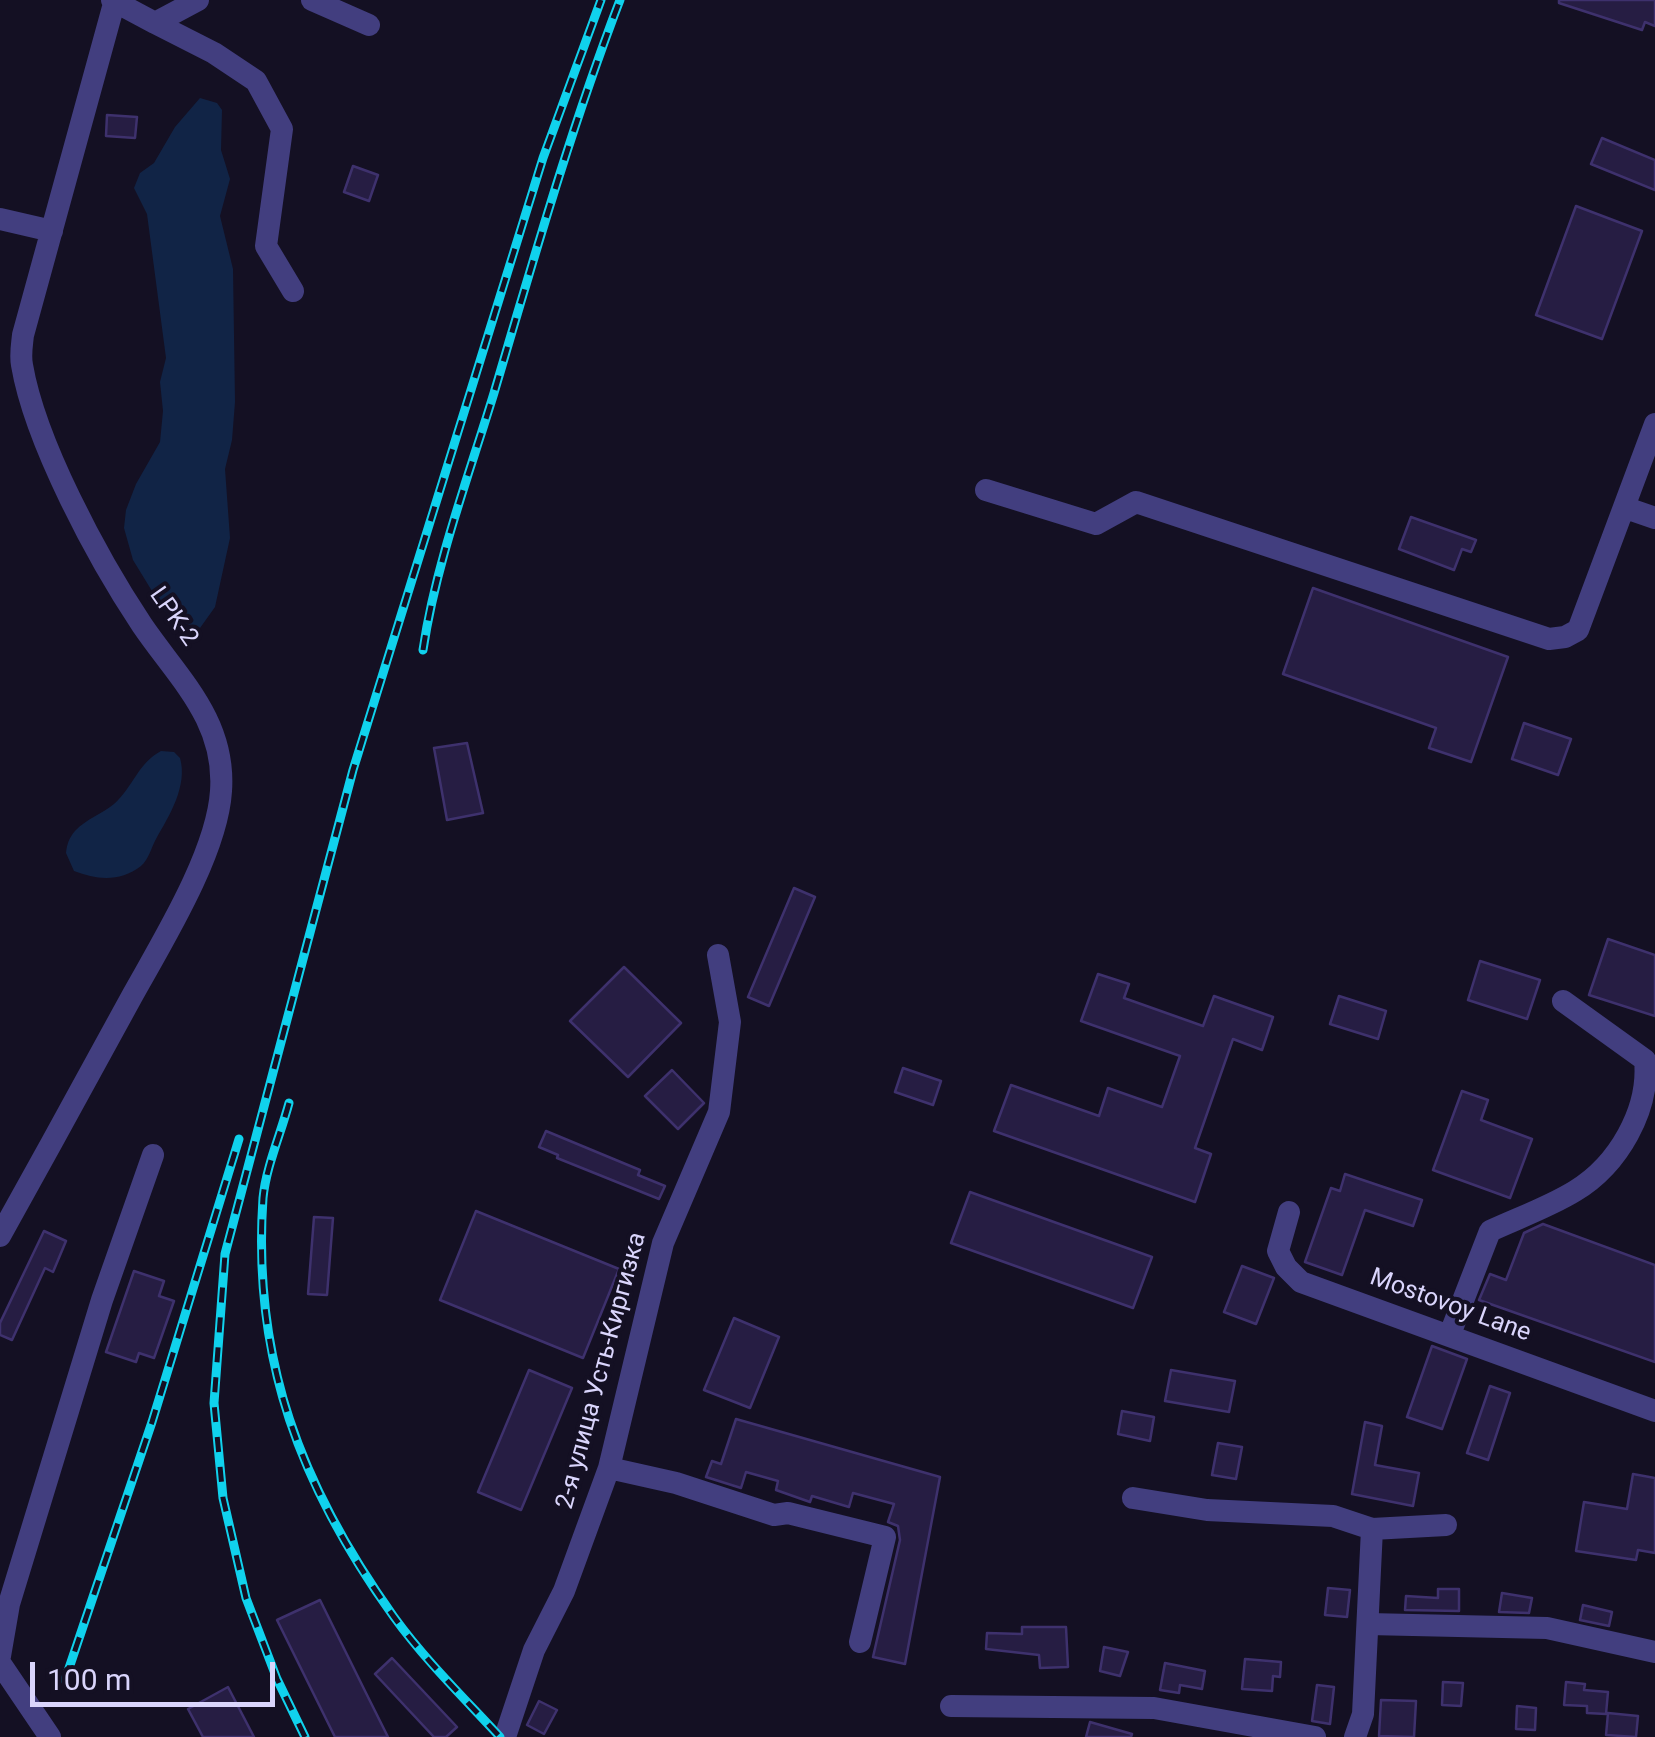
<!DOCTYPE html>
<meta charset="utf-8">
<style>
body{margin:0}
#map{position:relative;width:1655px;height:1737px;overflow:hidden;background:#141023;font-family:Roboto,sans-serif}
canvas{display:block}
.scale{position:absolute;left:30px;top:1662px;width:245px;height:45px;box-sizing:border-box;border:5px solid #dad5fc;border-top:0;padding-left:12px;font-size:30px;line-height:35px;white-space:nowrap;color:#dad5fc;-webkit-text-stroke:8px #141023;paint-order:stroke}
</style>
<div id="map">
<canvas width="1655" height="1737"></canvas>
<div class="scale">100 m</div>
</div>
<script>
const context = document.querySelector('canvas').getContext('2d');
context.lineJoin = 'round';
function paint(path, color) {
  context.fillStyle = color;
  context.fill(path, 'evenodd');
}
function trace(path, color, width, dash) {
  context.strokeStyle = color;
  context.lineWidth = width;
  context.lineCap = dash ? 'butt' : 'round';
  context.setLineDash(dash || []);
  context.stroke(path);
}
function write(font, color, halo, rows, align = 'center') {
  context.font = font + ' Roboto,sans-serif';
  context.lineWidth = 8;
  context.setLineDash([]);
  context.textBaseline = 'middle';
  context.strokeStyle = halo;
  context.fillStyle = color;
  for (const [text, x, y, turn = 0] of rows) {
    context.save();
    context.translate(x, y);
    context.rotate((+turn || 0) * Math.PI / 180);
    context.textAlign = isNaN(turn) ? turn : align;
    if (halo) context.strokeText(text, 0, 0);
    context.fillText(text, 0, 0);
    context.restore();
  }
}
const water = new Path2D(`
 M200,98L217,103L222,110L221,150L230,179L220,216L233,269L235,402L232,440L225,469L230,538L215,607L200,628L175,620L163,609L133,560L124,528L126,510L136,484L160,442L163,411L160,382L166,358L147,214L134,188L140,173L154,163L175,127Z
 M161,751L174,752L180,758C188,786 169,816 156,839C151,848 149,859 141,866C120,882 97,880 74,871L66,853C67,844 69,838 75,831C86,819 102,814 114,804C133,787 138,763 161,751Z`);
const building = new Path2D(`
 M1559,0H1655V26L1645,22L1642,30L1559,3Z
 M107,115L137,117L135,138L106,136Z
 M1602,138L1655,160V190L1591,164Z
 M353,166L378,175L369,201L344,192Z
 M1576,206L1642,231L1602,339L1536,315Z
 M1411,517L1476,540L1471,552L1462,549L1454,570L1399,549Z
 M1313,588L1508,657L1471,762L1429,748L1436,728L1283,674Z
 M1524,723L1571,739L1558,775L1512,759Z
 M467,743L483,813L447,820L434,748Z
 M794,888L815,897L769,1006L748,997Z
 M1608,939L1655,955V1016L1589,995Z
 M1480,961L1540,980L1527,1019L1468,1000Z
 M624,967L681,1023L628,1077L570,1021Z
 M1098,974L1129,984L1124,998L1203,1026L1214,996L1273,1017L1262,1050L1233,1039L1195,1148L1211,1154L1195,1202L994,1131L1011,1085L1099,1116L1108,1088L1162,1107L1180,1056L1081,1021Z
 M1339,996L1386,1011L1378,1039L1330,1024Z
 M903,1068L941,1081L933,1105L895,1092Z
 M672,1070L704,1103L678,1129L645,1096Z
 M1462,1091L1488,1100L1481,1120L1532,1139L1510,1198L1433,1170Z
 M546,1131L640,1170L638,1175L665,1186L659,1199L557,1158L558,1155L539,1147Z
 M1345,1174L1422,1200L1413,1226L1365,1210L1342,1275L1305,1262L1331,1188L1340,1191Z
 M970,1192L1152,1257L1133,1308L951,1243Z
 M476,1211L619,1269L583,1358L440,1300Z
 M314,1217L333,1218L327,1295L308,1294Z
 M1543,1224L1655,1265V1362L1479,1300L1490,1274L1506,1280L1524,1233Z
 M44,1231L66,1241L53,1272L45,1268L12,1340L0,1335V1323Z
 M1242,1266L1274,1278L1256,1324L1224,1312Z
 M134,1271L164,1281L159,1296L174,1301L154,1358L139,1353L136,1362L106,1352Z
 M734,1318L779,1337L750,1408L704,1390Z
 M1432,1346L1467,1359L1442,1429L1407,1417Z
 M529,1370L572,1388L521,1510L478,1492Z
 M1171,1370L1235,1381L1229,1412L1165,1401Z
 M1490,1386L1510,1393L1488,1460L1467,1453Z
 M1122,1411L1154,1417L1150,1441L1118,1434Z
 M736,1419L940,1477L905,1664L873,1657L900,1540L898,1526L888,1522L894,1504L853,1493L849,1507L812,1496L810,1502L776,1490L778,1481L746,1472L741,1488L706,1477L712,1461L721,1464Z
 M1365,1422L1382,1426L1375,1465L1419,1473L1413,1506L1352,1494Z
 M1218,1443L1242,1447L1236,1479L1212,1475Z
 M1633,1474L1655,1478V1553L1638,1550L1636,1560L1576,1551L1584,1502L1627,1509Z
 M1328,1588L1350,1590L1347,1617L1325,1615Z
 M1438,1589H1459V1611L1405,1610L1406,1596L1438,1598Z
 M1502,1593L1532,1598L1529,1613L1499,1612Z
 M320,1600L366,1693L388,1737H335L277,1620Z
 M1583,1605L1612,1612L1609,1626L1580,1620Z
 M1022,1627H1066L1068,1667L1040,1668L1039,1655L986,1649L987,1633L1022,1634Z
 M1104,1647L1128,1652L1120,1676L1100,1671Z
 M392,1658L457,1727L446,1737H434L375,1674Z
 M1245,1659L1281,1662L1280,1677L1273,1676L1272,1691L1242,1689Z
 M1165,1663L1205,1671L1202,1689L1180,1685L1179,1693L1160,1690Z
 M1443,1682L1463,1683L1461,1706L1442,1705Z
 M1566,1682L1585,1684L1584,1690L1608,1692L1606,1714L1587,1713V1706L1564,1705Z
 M1317,1685L1334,1687L1330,1724L1312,1721Z
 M228,1687L254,1737H203L188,1709Z
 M1381,1700L1416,1701L1414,1737L1379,1736Z
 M539,1701L557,1710L544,1734L527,1725Z
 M1517,1706L1536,1708L1535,1730L1516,1729Z
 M1608,1713L1638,1716L1636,1737L1606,1735Z
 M1090,1722L1132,1734L1131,1737H1086Z`);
const minor = new Path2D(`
 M112,0L155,23L198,0
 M312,0L369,25
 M155,23L214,53L256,81L282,129L266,246L293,291
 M0,219L52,231
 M986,490L1096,524L1136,502L1549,639L1565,637L1578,630L1655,424
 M1626,508L1655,518
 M1289,1212L1278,1251L1286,1267L1301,1282L1655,1411
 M0,1236C44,1157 88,1077 131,998C162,942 217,854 221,791C226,720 178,678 142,625C98,559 35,442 22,365C20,355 22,345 23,335L115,0
 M1450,1334L1490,1231C1518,1218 1549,1207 1575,1191C1618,1165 1650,1110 1645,1060L1563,1001
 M609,1468L676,1483L774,1515L788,1513L885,1537L860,1642
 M1133,1498L1207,1510L1333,1516L1372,1529L1446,1525
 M1368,1624L1547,1628L1655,1652
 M0,1656L9,1604L102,1300L153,1155
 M0,1663L50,1737
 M951,1706L1154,1708L1315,1737
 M505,1737L534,1650L564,1591L609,1468L663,1243L719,1112L730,1022L718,955
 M1355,1737L1363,1714L1372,1529`);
const rail = new Path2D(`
 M423,650C436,563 468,478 494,393C533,261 571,128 620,0
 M289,1103C281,1133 266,1167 263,1198C252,1360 301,1487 394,1617C425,1660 464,1698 500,1737
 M65,1680L152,1422L239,1139
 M305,1737L277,1679L246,1598L223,1498L214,1403L225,1254L353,770L543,158L601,0`);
const streetNames = [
 ["LPK-2",173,617,55],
 ["Mostovoy Lane",1450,1306,20],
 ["2-я улица Усть-Киргизка",602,1371,-75]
];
paint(water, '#112446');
paint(building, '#261d43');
trace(building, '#3e316d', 2.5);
trace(minor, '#423e7f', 22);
trace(rail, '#10d2ed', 9);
trace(rail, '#141023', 5, [15]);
write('25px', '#dad5fc', '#141023', streetNames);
</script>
